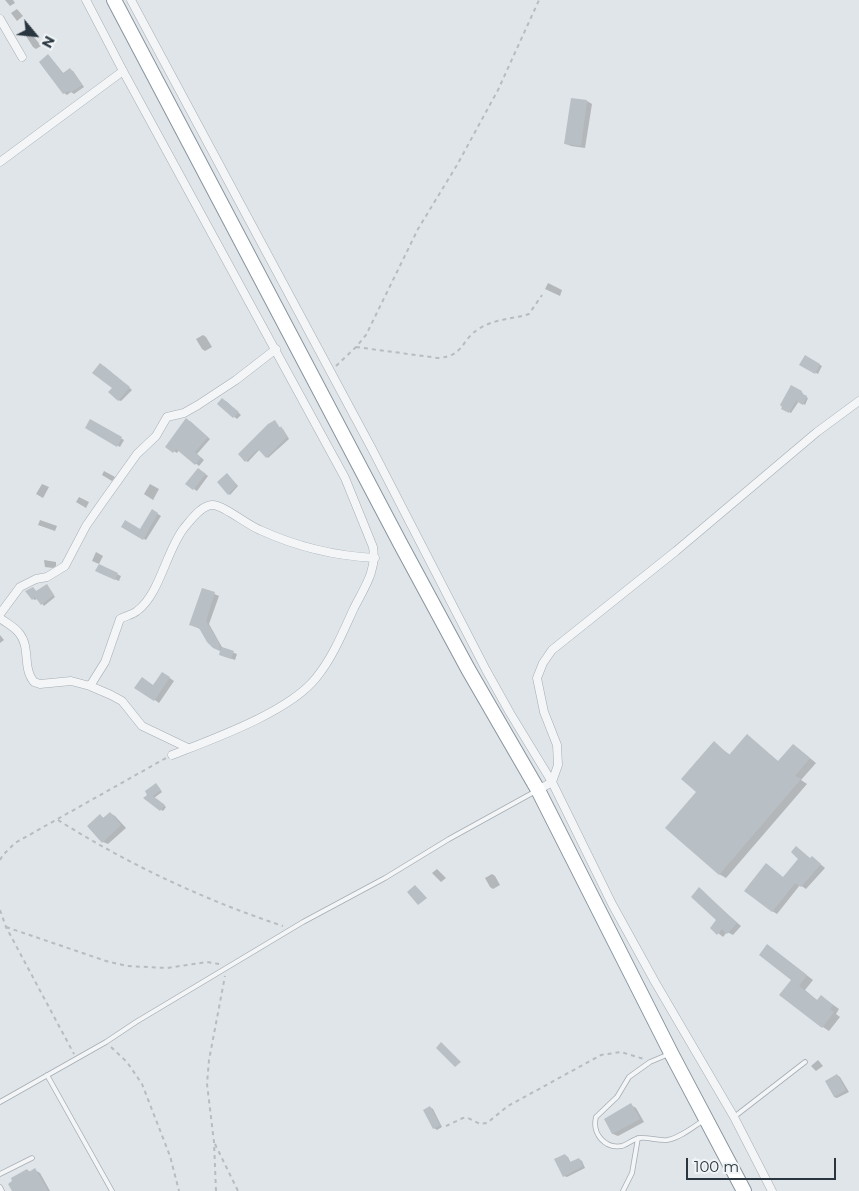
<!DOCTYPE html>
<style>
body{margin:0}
#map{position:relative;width:859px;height:1191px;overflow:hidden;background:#e0e5e9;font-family:Montserrat,sans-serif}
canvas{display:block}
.north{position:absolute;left:10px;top:10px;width:50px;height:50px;-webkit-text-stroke:4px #f0f4f6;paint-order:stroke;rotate:118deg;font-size:14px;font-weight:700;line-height:20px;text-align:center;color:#29363f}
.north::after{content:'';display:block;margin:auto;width:18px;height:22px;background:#29363f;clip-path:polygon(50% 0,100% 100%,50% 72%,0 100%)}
.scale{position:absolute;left:686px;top:1158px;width:150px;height:22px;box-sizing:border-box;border:2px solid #29363f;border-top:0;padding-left:6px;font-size:15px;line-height:18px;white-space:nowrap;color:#29363f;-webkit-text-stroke:4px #f0f4f6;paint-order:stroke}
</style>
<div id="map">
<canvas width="859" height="1191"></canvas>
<div class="north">N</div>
<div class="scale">100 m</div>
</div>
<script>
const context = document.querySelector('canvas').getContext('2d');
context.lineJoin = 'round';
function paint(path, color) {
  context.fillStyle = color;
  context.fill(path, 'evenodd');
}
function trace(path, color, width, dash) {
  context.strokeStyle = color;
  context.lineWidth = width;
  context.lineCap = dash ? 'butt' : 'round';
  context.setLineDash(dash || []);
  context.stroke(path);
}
const shadow = new Path2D(`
 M5,0H13L15,3L10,6Z
 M17,9L23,16L17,21L11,13Z
 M31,33L41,46L36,49L33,47L26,36Z
 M49,56L64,74L70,70L73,71L84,87L74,94L71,92L67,95L64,93L41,62Z
 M587,101L592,104L585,148L571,146L566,144Z
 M548,283L562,290L560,296L545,289Z
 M203,335L206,337L212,347L205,351L202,349L196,339Z
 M806,357L822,366L818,374L801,365Z
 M104,366L132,390L121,401L118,400Z
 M792,387L803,393L802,395L808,398L805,405L799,401L791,413L783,408Z
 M226,401L241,415L237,419L219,404Z
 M90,421L124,440L120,447L87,427Z
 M190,421L210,439L197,454L204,460L199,466L179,450L177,453L167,447Z
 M275,422L281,429H283L289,439L268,458L260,449L248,462L246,461Z
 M104,471L115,477L112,481L102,475Z
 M201,471L208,476L197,491L194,489Z
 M228,475L238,486L230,495L219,483Z
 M42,484L49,487L43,498L36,494Z
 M150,484L159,489L153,500L144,494Z
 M79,497L89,502L86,508L76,502Z
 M153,511L161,516L146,540L123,527L141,531Z
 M40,520L57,526L55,531L38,525Z
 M96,552L103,556L99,564L92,561Z
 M44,560L56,562V566L53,568L45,567Z
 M99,566L121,576L119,581L100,573Z
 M47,586L55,597L44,606L38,598L35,600L33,599V588L37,592Z
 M203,589L219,596L209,624L223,649L237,654L235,660L221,655L222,651L218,650L200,629L191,625Z
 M0,635L4,640L0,643Z
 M167,676L174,681L159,703L155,700L154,686Z
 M747,736L779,762L794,745L816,763L801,780L807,784L726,878L719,874L698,792L714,743L730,755Z
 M156,784L162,792L154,798L166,807L163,811L145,798Z
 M110,813L115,816L126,828L108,844L103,842L100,816L104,818Z
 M812,857L825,868L806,889L800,885L777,914L772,911L784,878Z
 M437,869L446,878L441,882L432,873Z
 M492,874L495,876L500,885L493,889L490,887L485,878Z
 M699,889L741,926L733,935L727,932L723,937L712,928L718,920Z
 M774,950L813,980L805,990L818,1001L821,996L839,1009L836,1014L840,1017L829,1031L823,1027Z
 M818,1060L823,1066L816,1071L811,1066Z
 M837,1075L840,1077L849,1092L837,1098L834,1097Z
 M631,1105L636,1108L644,1122L618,1136L613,1134L605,1119Z
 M430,1107L433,1109L442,1127L437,1130L434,1128Z
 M565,1155L568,1157L571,1163L579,1159L582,1161L585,1168L567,1177L564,1176Z
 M27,1170L31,1172L35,1170L40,1173L50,1191H13Z`);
const building = new Path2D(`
 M48,54L63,73L70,68L82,85L70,93L68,91L63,94L39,62Z
 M571,98L587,100L581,146L564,144Z
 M805,355L820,364L815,374L799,365Z
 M100,363L130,387L118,401L108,392L112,388L92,373Z
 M791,385L802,391L801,393L807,396L803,405L796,401L789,413L781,409L782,407L780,405Z
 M222,398L239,412L233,418L217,404Z
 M186,418L208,437L195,452L201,458L195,465L176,449L173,453L165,447Z
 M90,419L122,437L117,447L85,428Z
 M275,420L280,428L281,426L287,437L266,458L258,449L245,462L238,454L268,424Z
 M198,468L206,474L193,490L185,484Z
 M227,473L237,485L228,495L217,482Z
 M152,509L158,513L143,540L121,527L125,520L140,529Z
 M99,564L118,573L115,580L95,571Z
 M47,584L54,595L41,605L35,597L32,600L25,591L33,587L36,591Z
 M202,588L215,592L206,621L219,643L220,651L222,647L234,651L231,659L219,655L220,651L213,648L207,642L199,628L189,625Z
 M162,672L170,677L154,701L134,688L142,677L153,685Z
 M747,734L778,761L793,744L810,758L795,776L801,779L719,875L665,828L696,792L681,779L714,741L729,755Z
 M156,783L161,790L153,796L165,805L160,811L143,798L147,795L145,791Z
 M110,812L121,825L102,843L87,826L100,814L103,818Z
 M796,846L810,858L812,856L821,864L801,887L795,883L772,912L744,891L766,863L783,877L798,859L791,852Z
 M415,885L427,898L418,905L407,892Z
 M699,887L737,923L727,934L722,929L717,935L710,928L716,920L691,897Z
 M767,944L807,975L799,986L817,1000L821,995L833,1005L830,1009L834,1012L822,1028L779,995L791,980L759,955Z
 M441,1042L461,1062L455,1067L436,1048Z
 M837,1074L846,1090L834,1097L825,1081Z
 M631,1103L640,1119L612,1134L604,1119Z
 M430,1106L440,1125L433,1129L423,1110Z
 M565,1154L570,1162L579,1158L583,1166L563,1177L554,1159Z
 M35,1168L48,1191H12L8,1184L12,1181L11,1178L27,1169L29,1172Z`);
const path = new Path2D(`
 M356,347L438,358C465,356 460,340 480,328C495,319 513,319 529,314L542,295
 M336,366L356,347L366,335L418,229L457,165L498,90L539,0
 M58,820C128,864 204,900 283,926
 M0,860L3,855L15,843L166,758
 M0,910L6,927L74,1054
 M6,927L106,961L127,966L167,968L207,962L219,964
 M111,1047L127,1062L142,1084L170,1156L179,1191
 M446,1126L463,1118H468L480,1124L487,1123L508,1106L601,1055L621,1052L644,1059
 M215,1144L238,1191
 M216,1191L214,1142L207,1084L209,1060L225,976`);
const service = new Path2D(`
 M669,1054L650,1062L629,1077L617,1097L596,1117C592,1133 604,1149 622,1146C628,1144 633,1139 640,1138C649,1137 658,1141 667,1140C680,1138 693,1127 704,1120
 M47,1075L112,1191
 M0,1102L106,1042L136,1022L303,922L385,878L449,839L536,791
 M734,1117L805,1062
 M0,1174L32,1158
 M0,1187L2,1191
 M623,1191L632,1173L638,1138`);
const minor = new Path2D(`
 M86,0L123,71L345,478L373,547C377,571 364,588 354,608C343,632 333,657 316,678C289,712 213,739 172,755
 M131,0L372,449L486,670L510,713L552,782L612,904L655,982L734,1117L772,1191
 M0,19L22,57
 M0,162L123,71
 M0,614L20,587L36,579L47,577L65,566L86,526L102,503L137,454L156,436L167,417L184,413L198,405L236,380L276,349
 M0,618C6,623 15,627 19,633C31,647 22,668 34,682L40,684L71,681L90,686L111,695L122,701L142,726L188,748
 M90,686L105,662L120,619C125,616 132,615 137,611C160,594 166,551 184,528C190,521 202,504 213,505C225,506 247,525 260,530C295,546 336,556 375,558
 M538,790L552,782L558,765L557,745L544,712L537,678L543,663L552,650L676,551L817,432L859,401`);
const trunk = new Path2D(`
 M114,0L400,543L468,669L538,790L671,1053L744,1191`);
paint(shadow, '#0003');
paint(building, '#b8bfc5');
trace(service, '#a5adb3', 5.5);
trace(minor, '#a5adb3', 9);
trace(trunk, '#88959f', 16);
trace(path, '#b6bcc0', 2, [4, 4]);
trace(service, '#f3f5f7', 4);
trace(minor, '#f3f5f7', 8);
trace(trunk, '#fff', 14);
</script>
